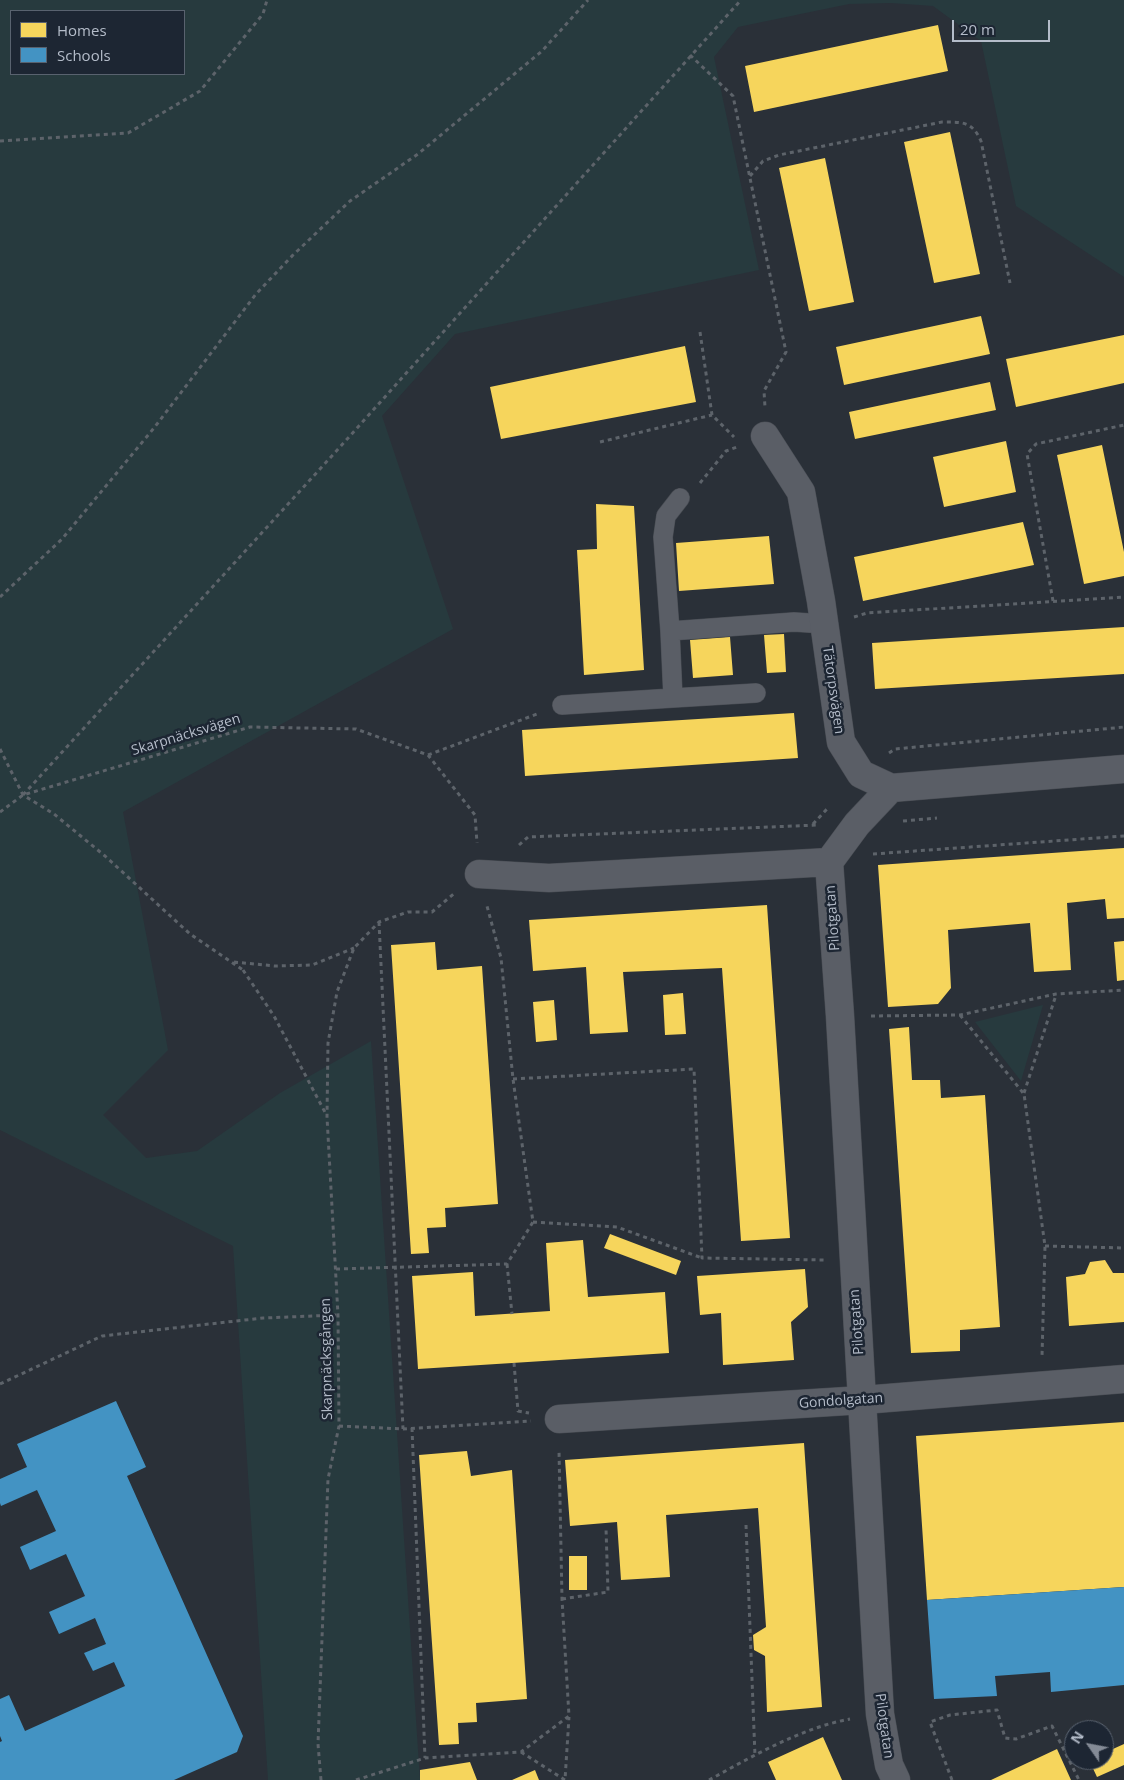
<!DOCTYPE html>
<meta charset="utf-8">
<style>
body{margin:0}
#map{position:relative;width:1124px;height:1780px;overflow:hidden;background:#2a3038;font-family:"Open Sans",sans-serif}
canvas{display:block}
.legend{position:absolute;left:10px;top:10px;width:175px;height:65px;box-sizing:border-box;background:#1d2633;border:1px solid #59626f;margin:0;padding:6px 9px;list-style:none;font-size:15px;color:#b4bcc9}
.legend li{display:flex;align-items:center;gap:10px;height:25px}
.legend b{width:25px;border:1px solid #59626f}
.north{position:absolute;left:1064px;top:1720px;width:50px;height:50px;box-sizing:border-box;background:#1d2633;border:1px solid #59626f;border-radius:50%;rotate:303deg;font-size:14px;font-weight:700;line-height:20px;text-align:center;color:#b4bcc9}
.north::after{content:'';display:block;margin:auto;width:18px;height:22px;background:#848b96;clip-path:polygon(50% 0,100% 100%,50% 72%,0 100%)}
.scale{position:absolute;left:952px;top:20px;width:98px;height:22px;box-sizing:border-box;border:2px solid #b4bcc9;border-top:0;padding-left:6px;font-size:15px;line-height:18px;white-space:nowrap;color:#b4bcc9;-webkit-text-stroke:4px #1d2633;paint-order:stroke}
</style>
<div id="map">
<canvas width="1124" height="1780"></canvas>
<ul class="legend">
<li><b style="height:14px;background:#f6d55c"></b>Homes</li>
<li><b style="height:14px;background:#4393c3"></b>Schools</li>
</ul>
<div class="north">N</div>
<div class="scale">20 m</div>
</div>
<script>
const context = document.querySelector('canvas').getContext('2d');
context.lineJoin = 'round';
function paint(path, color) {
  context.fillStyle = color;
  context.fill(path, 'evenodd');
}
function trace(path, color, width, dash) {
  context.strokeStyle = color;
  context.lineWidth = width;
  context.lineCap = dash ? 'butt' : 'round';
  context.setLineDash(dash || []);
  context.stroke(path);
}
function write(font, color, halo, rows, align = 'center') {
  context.font = font + ' "Open Sans",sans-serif';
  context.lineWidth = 5;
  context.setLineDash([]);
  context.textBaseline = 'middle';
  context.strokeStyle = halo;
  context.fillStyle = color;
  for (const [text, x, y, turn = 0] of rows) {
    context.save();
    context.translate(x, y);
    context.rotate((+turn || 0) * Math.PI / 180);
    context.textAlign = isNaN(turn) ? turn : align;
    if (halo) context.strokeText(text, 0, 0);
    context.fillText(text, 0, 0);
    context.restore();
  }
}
const green = new Path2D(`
 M0,0H1124V277L1016,206L981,41L933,6L891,3L849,4L738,27L714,57L759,270L455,334L382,416L453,629L123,812L168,1050L103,1115L146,1158L197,1151L280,1093L371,1041L420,1780H268L233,1246L0,1130ZM11,11H184V74H11Z
 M1043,1005L1021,1081L975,1022Z`);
const homes = new Path2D(`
 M938,25L948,71L754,112L745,66Z
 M950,132L980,274L934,283L904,142Z
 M825,158L854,302L809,311L779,168Z
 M981,316L990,354L844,385L836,347Z
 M1124,335V383L1016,407L1006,359Z
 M685,346L696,402L501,439L490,387Z
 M990,382L996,410L855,439L849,412Z
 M1006,441L1016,492L944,507L933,457Z
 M1102,445L1124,552V576L1084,584L1057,455Z
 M596,504L634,506L644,670L584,675L577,550L597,549Z
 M1023,522L1034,565L863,601L854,557Z
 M769,536L774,584L679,591L676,543Z
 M1124,627V674L875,689L872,643Z
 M784,634L786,672L767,673L764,635Z
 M730,637L733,675L693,678L690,640Z
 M794,713L798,758L525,776L522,730Z
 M1124,848V918L1107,919L1105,899L1067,903L1071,970L1034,972L1030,923L948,930L951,988L938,1004L888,1007L878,865Z
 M767,905L790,1238L741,1241L722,968L623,972L628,1032L590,1034L586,967L533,971L529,920Z
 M1124,941V980L1117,981L1114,942Z
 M435,942L437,970L482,966L498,1204L445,1208L446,1227L427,1228L429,1253L411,1254L391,945Z
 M683,993L686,1034L665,1035L663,995Z
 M554,1000L557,1040L536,1042L533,1002Z
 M909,1027L912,1080H940L941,1098L985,1095L1000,1327L960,1330V1351L911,1353L889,1029Z
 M610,1234L681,1261L676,1275L604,1248Z
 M583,1240L588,1297L665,1292L669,1353L418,1369L412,1276L473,1272L475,1316L550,1311L546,1243Z
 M1105,1260L1113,1273H1124V1322L1069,1326L1066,1277L1085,1274L1090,1262Z
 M805,1269L808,1307L791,1322L794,1360L723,1365L721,1313L700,1315L697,1276Z
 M1124,1422V1587L927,1600L916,1436Z
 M804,1443L822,1707L767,1712L765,1656L754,1650L753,1635L766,1627L758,1508L666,1515L670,1577L621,1580L617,1522L570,1526L565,1460Z
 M467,1451L471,1476L512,1470L527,1699L476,1703L477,1722L458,1723L459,1744L439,1745L419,1455Z
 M569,1556H587V1590H569Z
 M823,1737L842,1780H776L768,1762Z
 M1124,1744V1765L1097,1777L1089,1760H1104V1753Z
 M1057,1749L1071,1780H991Z
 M470,1762L477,1780H420V1770Z
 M535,1770L539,1780H512Z`);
const schools = new Path2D(`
 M116,1401L146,1467L127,1476L243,1736L237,1752L174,1780H0V1742L2,1741L0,1736V1699L9,1695L25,1731L125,1686L114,1662L93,1671L84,1653L106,1644L95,1618L59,1634L49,1612L85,1596L66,1554L30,1570L20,1547L56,1531L37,1490L1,1506L0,1503V1479L27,1467L17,1444Z
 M1124,1587V1685L1051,1692L1050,1672L995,1676L997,1696L934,1699L927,1600Z`);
const path = new Path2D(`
 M690,55L733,96L786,352L764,391L765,407
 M0,141L128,133L200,91L263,14L267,0
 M750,176L763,161L779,155L942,122C962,122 972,121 981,141L1010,283
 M700,332L712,415L734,437
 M600,442L712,415
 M700,483L726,451L737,447
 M0,597L62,539L154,428L256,294L293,255L350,201L418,154L542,51L588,0
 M1053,601L1027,454L1036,444L1124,425
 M854,617L867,613L1124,597
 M0,749L23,795L54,814L105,856L190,934L243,970
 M889,753L895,749L1124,727
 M428,755L537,714
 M23,795L340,447L741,0
 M0,812L23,795L250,727L356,729L428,755L475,815L477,843
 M903,821L937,818
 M813,824L827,809
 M519,845L528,837L817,825
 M873,854L1124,836
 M379,922L403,1429
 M234,962L275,966L312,965L354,948
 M243,970L274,1016L327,1116
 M960,1015L1024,1094L1045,1246L1042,1356
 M871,1016L960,1015L1056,994L1124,990
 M513,1079L694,1069L702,1258L825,1260
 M1024,1093L1056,995
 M533,1222L617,1227L702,1258
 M1045,1246L1124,1248
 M507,1264L512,1314
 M336,1269L507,1264L533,1222L513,1079L501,958L487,906
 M514,1363L518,1411L529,1413
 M0,1384L102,1336L263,1318L338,1315
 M339,1426L403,1429L531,1421
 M412,1428L425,1758
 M746,1525L755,1756
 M562,1599L608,1592L606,1528
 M521,1752L565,1780L569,1717
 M321,1780L318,1744L328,1479L339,1426L338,1315L327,1117L328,1043L337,992L354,948L379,922L408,912H432L456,892
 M356,1780L425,1758L521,1752L569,1716L562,1599L559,1450
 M709,1780C753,1756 801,1728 850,1719
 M952,1780L930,1722L950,1715L997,1710L1005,1738L1016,1739L1052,1726L1079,1780`);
const lane = new Path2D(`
 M670,631L663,537L666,516L680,498
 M756,693L673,698L670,631L794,622L825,624
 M562,705L673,698`);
const street = new Path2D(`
 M765,436L801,492L821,601L841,742L861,774L891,788L1124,769
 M891,788L857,824L829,862L840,1016L880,1714L889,1765L896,1780
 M479,874L549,878L829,862
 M559,1419L863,1400L1124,1379`);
const streetNames = [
 ["Tätorpsvägen",833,690,82],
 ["Skarpnäcksvägen",186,735,-17],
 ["Pilotgatan",833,918,-94],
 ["Pilotgatan",857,1322,-94],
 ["Skarpnäcksgången",327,1359,-91],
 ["Gondolgatan",841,1401,-4],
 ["Pilotgatan",884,1726,82]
];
paint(green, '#273a3e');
paint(homes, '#f6d55c');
paint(schools, '#4393c3');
trace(lane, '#484c53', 20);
trace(street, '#484c53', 29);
trace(path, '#5d636a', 3, [4, 4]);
trace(lane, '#5a5e66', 19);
trace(street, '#5a5e66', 28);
write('14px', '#b4bcc9', '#1d2633', streetNames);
</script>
